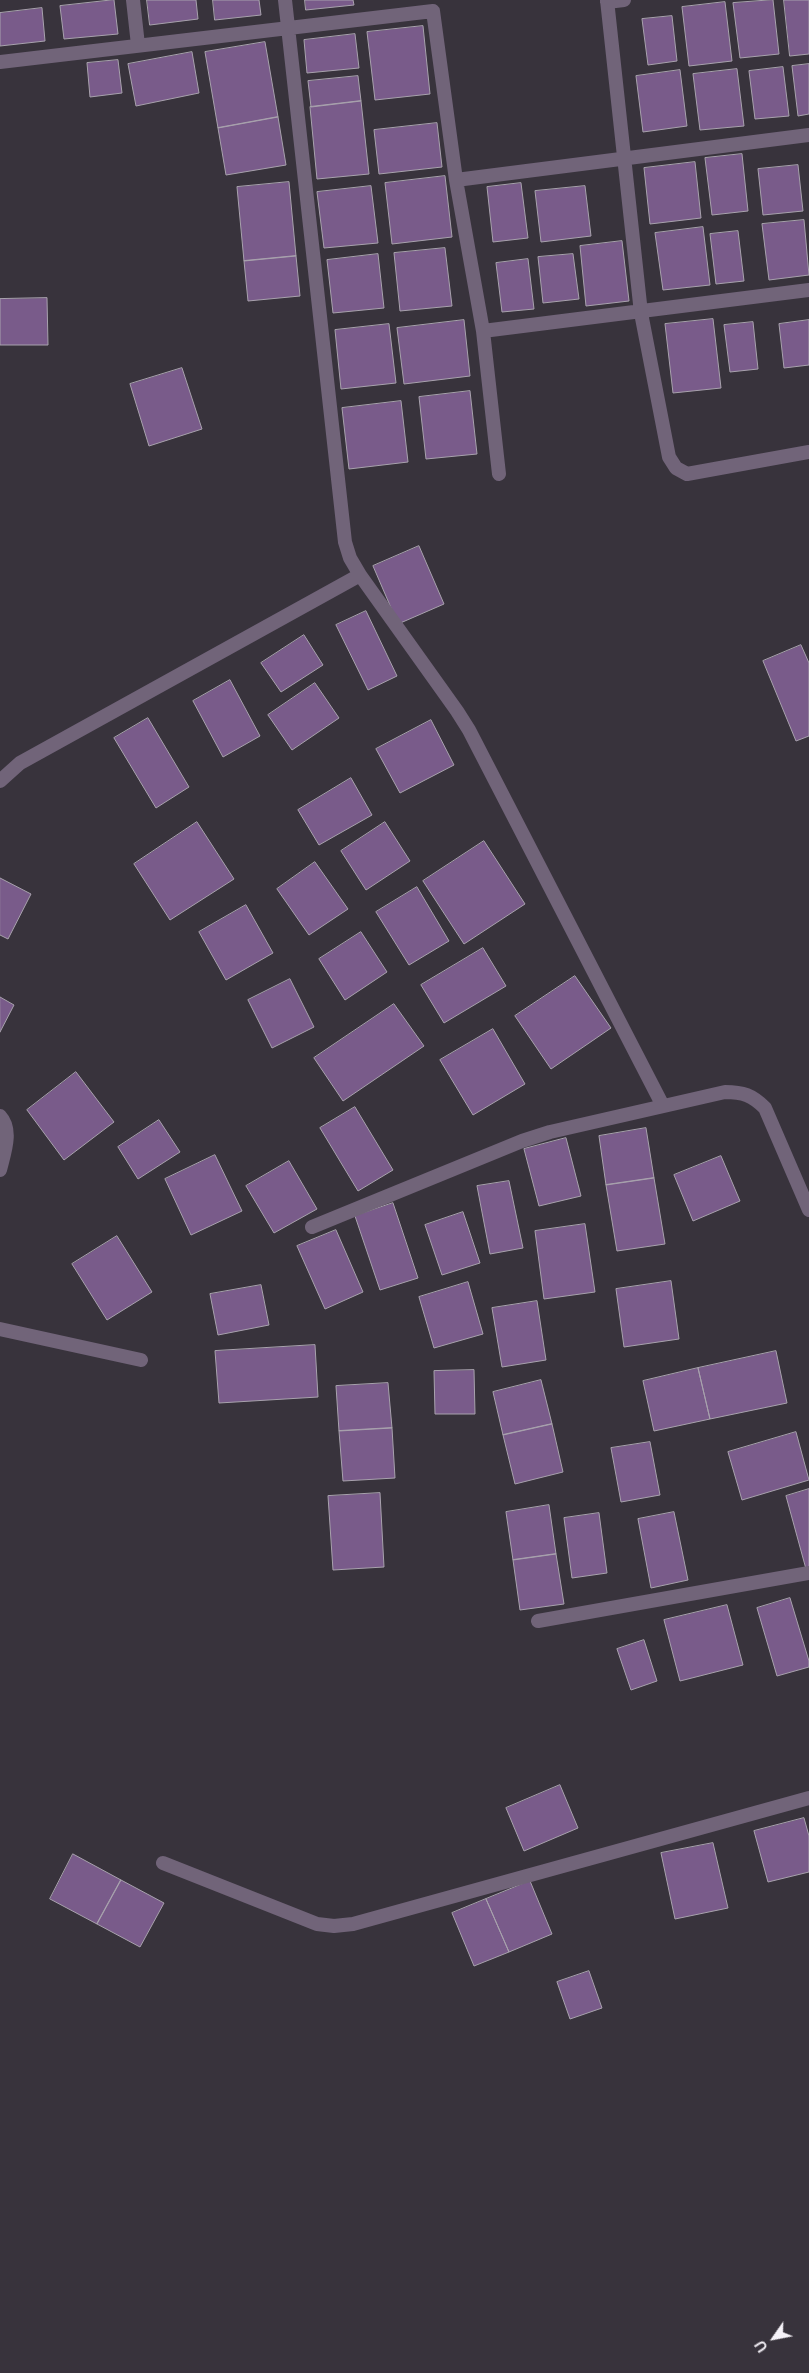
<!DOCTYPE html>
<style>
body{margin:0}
#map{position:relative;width:809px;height:2373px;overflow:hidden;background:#38333c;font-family:Raleway,sans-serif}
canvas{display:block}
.north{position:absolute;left:749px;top:2313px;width:50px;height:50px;-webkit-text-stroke:4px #38333c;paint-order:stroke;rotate:237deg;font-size:14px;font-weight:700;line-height:20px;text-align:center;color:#f6f3f9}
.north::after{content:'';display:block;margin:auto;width:18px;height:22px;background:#f6f3f9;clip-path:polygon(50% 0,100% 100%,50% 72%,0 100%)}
</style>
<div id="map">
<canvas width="809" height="2373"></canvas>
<div class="north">U</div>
</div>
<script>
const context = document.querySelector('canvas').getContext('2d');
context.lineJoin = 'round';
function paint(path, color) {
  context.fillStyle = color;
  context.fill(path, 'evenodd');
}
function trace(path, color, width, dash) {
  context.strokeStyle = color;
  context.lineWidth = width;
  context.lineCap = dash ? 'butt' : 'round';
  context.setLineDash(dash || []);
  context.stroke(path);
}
const building = new Path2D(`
 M114,0L118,34L64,39L60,6Z
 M147,0H196L198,19L150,25Z
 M213,0H259L261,15L215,20Z
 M305,0H353L354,5L306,10Z
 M773,0L779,54L740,58L733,3Z
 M784,0H809V54L790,56Z
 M725,2L732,61L689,66L682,7Z
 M42,8L45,41L0,46V13Z
 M672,16L677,61L648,65L642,19Z
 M423,26L430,94L375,100L367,32Z
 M355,34L359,68L307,73L304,40Z
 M265,42L278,117L218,128L205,52Z
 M192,52L199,93L136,106L128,64Z
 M118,60L122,93L90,97L87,63Z
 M809,64V114L798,116L792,66Z
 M783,67L789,116L755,119L749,71Z
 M737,69L744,126L700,130L693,74Z
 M680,70L687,126L643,132L636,76Z
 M358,76L361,101L311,107L308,81Z
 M361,101L369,174L317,179L310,107Z
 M278,117L286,165L226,175L218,128Z
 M437,123L442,167L379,174L374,130Z
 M742,154L748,211L712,215L705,158Z
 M695,162L701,218L650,224L644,168Z
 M798,165L803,211L763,215L758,169Z
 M445,176L452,237L392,244L385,183Z
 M289,182L296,256L244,261L237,187Z
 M521,183L528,238L493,242L487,187Z
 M371,186L378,243L324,248L317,192Z
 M585,186L591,236L541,242L535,191Z
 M804,220L809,275L769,280L762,224Z
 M703,227L710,285L663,290L655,233Z
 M738,231L744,281L716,284L710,234Z
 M622,241L629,301L586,306L580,246Z
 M445,248L452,306L400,311L394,253Z
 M378,254L384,308L333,313L327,260Z
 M573,254L579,299L543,303L538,257Z
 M296,256L300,296L248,301L244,261Z
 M528,259L534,309L502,312L496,263Z
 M47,298L48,345H0V299Z
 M713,319L721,388L673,393L665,324Z
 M464,320L470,376L404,384L397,328Z
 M809,320V365L784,368L779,324Z
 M753,322L758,369L730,372L724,325Z
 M389,324L396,383L341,389L335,330Z
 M182,368L202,429L149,446L130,384Z
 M470,391L477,454L426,459L419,397Z
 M401,401L408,462L349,469L342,408Z
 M419,546L444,604L398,624L373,566Z
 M366,611L397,676L368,690L336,625Z
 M304,635L323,665L281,692L261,663Z
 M801,645L809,663V736L796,741L763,661Z
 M230,680L260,736L223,757L193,701Z
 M315,683L339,718L292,750L268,715Z
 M148,718L189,787L156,808L114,738Z
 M431,720L454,765L400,793L376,749Z
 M351,778L372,815L319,845L298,810Z
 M197,822L234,879L170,920L134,864Z
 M385,822L410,861L366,890L341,851Z
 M484,841L525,904L464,944L423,881Z
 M315,862L348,909L309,935L277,889Z
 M0,878L31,894L8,939L0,935Z
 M417,887L449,941L409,965L376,912Z
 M246,905L273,953L226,980L199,932Z
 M361,932L387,972L345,1000L319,959Z
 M483,948L506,986L444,1023L421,985Z
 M575,976L611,1028L551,1069L515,1016Z
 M290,979L314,1027L272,1048L248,1000Z
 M0,997L14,1005L0,1032Z
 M394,1004L424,1046L343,1101L314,1058Z
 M493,1029L525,1084L473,1115L440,1060Z
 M76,1072L114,1122L64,1160L27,1110Z
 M355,1107L393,1170L358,1191L320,1128Z
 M159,1120L180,1152L138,1179L118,1147Z
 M646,1128L654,1178L606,1185L599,1136Z
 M566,1138L581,1196L539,1206L524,1149Z
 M215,1155L242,1211L191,1235L165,1179Z
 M721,1156L740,1201L693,1221L674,1175Z
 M289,1161L317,1209L274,1233L246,1186Z
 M654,1178L665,1244L617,1251L606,1185Z
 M509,1181L523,1248L490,1254L477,1186Z
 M393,1203L418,1278L380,1290L355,1216Z
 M463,1212L480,1263L442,1275L425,1225Z
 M585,1224L595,1292L544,1299L535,1231Z
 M336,1230L363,1292L325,1309L297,1246Z
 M117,1236L152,1292L107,1320L72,1264Z
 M671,1281L679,1339L624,1347L616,1289Z
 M468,1282L483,1334L434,1348L419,1297Z
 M261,1285L269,1325L218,1335L210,1294Z
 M537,1301L546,1360L502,1367L492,1308Z
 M315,1345L318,1397L219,1403L215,1351Z
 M776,1351L787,1403L710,1419L698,1368Z
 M698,1368L710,1419L654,1431L643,1381Z
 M474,1370L475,1414H435L434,1371Z
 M541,1380L552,1424L503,1435L493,1392Z
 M388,1383L392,1428L339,1431L336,1386Z
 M552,1424L563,1472L515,1484L503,1435Z
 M392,1428L395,1478L343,1481L339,1431Z
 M796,1432L809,1480L742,1500L728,1452Z
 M650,1442L660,1495L621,1502L611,1448Z
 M809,1489V1569H806L786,1496Z
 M380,1493L384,1567L333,1570L328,1496Z
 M549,1505L556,1554L513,1560L506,1512Z
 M674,1512L688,1580L651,1588L638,1519Z
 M599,1513L607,1573L572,1578L564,1518Z
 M556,1554L564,1604L520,1610L513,1560Z
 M790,1598L809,1661V1667L777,1676L757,1608Z
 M727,1605L743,1665L680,1681L664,1620Z
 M644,1640L657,1681L631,1690L617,1649Z
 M560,1785L578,1828L524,1851L506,1808Z
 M804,1818L809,1836V1872L768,1882L754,1831Z
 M713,1843L728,1908L675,1919L661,1853Z
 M73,1854L121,1880L97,1924L50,1899Z
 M121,1880L164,1903L140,1947L97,1924Z
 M530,1881L552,1934L509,1952L486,1899Z
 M486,1899L509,1952L474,1966L452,1913Z
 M589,1971L602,2008L570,2019L557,1982Z`);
const minor = new Path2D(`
 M133,0L138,45
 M285,0L345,542L350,558L360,575L457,711L469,730L663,1106
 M607,0L641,313L669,457L676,468L687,474L809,452
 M607,2L624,0
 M0,62L433,11L456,180L483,331L499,474
 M456,180L809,135
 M483,331L809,290
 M0,781L20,763L360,575
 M0,1116C13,1130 4,1153 0,1170
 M312,1227L522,1141L550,1132L725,1092C743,1092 752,1095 765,1108L809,1210
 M0,1329L141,1360
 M538,1621L809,1573
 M163,1863L317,1924L334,1926L353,1924L809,1798`);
paint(building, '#795b8a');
trace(building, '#a8a2ad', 1);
trace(minor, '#716479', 14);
</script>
